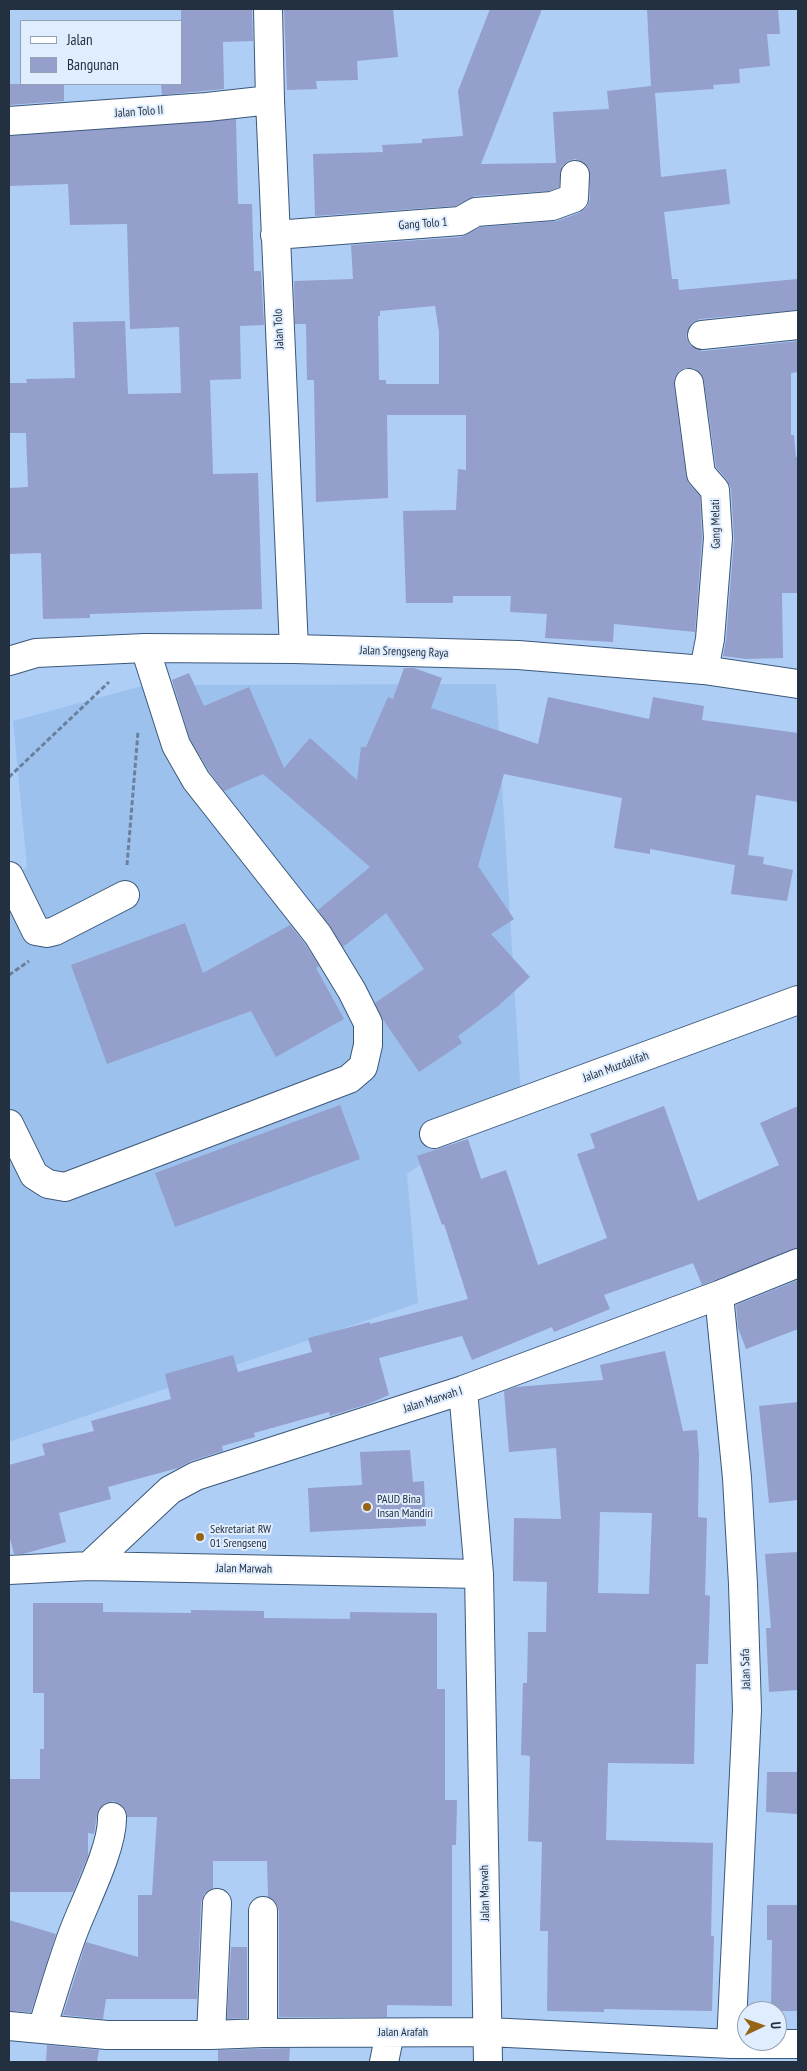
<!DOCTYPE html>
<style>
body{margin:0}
#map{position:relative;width:807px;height:2071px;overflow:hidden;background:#aecef6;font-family:"PT Sans Narrow",sans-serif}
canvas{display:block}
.frame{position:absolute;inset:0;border:10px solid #23303f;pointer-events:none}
.legend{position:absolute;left:20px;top:20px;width:162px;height:65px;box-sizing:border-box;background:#e0edfe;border:1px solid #94a1b2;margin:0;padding:6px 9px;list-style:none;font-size:15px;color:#23303f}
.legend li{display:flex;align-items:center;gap:10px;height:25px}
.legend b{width:25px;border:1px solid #94a1b2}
.north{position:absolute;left:737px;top:2001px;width:50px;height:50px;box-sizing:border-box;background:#e0edfe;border:1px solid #94a1b2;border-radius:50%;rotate:87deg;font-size:14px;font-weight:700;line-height:20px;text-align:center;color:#23303f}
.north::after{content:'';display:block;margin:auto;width:18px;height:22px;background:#956415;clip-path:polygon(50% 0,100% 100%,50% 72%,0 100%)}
</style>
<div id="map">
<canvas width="807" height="2071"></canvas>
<div class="frame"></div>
<ul class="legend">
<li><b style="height:6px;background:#fff"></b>Jalan</li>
<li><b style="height:14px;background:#949fcb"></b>Bangunan</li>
</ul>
<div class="north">U</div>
</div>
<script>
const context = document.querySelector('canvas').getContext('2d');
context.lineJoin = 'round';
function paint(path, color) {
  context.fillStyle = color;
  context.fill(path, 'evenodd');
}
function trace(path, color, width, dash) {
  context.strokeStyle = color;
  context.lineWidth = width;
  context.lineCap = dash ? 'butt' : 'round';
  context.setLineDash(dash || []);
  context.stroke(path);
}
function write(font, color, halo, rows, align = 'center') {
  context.font = font + ' "PT Sans Narrow",sans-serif';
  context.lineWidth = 4;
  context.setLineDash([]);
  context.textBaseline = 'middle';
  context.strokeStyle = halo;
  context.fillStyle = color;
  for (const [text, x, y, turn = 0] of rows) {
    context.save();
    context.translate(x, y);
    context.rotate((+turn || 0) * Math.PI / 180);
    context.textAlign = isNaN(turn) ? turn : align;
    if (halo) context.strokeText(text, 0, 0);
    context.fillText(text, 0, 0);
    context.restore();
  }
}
const built = new Path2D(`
 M496,684L521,1096L407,1174L418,1303L9,1442V882L27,867L13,721L146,685Z`);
const building = new Path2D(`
 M181,9H252L253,41L223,42L224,89L162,95L161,84H181Z
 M284,9H393L398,57L357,61L358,80L316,81L317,89L287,90Z
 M490,9H542L481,164L556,163L553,112L609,109L607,91L651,86L647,9H778L780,34H767L770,66L739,69L740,83L713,85L714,89L655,93L661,177L726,169L730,204L664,212L672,279H678L679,290L798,279V310L700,319L692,323L688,329L686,336L690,345L696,349L703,351L798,341V372L791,373V435H794L796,457H798V593H782L783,658L746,659L723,656L726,640L734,539L731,489L727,480L716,467L704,381L701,373L694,368H686L679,371L674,378V385L686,476L689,484L700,496L702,538L695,632L614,624L613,642L545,638L547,614L510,612L511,596H453V603H406L403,511L456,510L458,469L466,470V415H387L388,498L316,502L314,380H307L306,324H295L294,281L353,279L351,245L461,237L481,227L557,221L579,213L587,207L590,199L589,168L583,162L575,159L568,161L562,166L559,187L549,191L475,196L455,206L315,216L313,154L383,152L382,145L422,143V139L463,136L458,91ZM435,306L439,332V384H386V380H379L378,316H380V311Z
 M9,84H64V101L9,105Z
 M236,119L238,204H252L254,271H261L264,325L240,326L241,379L210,380L213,474L258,473L262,609L90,614V618L43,619L41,553L9,554V488L28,487L26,433H9V383H27L26,379L75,378L73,322L125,321L128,394L181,393L179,327L130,329L127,224L70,225L68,184L9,186V136Z
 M404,668H414L442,678L431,708L538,744L548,697L649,719L653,697L704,706L702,720L798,733V802L756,795L748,855L764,857L763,864L793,870L787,901L731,894L735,865L650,849V854L614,848L622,798L504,774L478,866L514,919L491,934L530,977L497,1007L458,1036L462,1043L419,1072L382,1018L375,1003L424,969L386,913L343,947L318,910L370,867L263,774L224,791L209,771L190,739L172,680L189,673L204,706L249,687L284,768L310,738L357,780L361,747H366L388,697L393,699Z
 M185,923L203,973L290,925L305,944L319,966L316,968L344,1019L276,1057L251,1011L107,1064L71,965Z
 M340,1105L360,1159L175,1227L155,1173Z
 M664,1106L698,1201L779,1165L760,1123L798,1106V1248L702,1285L693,1263L604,1295L610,1309L554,1332L552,1327L472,1360L462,1336L379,1358L389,1395L368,1404L330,1416L329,1412L254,1433L255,1437L222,1446L223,1451L191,1461L178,1468L108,1487L111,1499L59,1513L66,1542L23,1554H14L9,1535V1465L45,1455L42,1444L94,1431L91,1421L171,1399L165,1374L233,1355L238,1372L312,1352L308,1338L370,1322V1324L468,1299L444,1224L442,1225L417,1156L468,1139L481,1179L506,1170L538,1265L607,1238L577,1154L595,1148L590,1134Z
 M798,1280V1329L746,1349L738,1328L736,1305Z
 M665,1351L683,1431L697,1430L699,1454L698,1517L707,1518L705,1595L710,1596L708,1664H696L694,1764L608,1763L606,1840L713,1843L711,1936H714L712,2011L604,2009V2012L547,2011L548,1931H540L542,1842L528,1841L530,1756L521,1755L523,1683H527L528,1632H546L547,1582L513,1581L514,1518L561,1519L556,1448L509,1452L504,1391L516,1387L603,1380L600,1365ZM600,1512L652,1513L649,1594L598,1593Z
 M798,1402V1500L769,1503L759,1406Z
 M410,1450L413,1482L424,1481L426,1526L310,1532L308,1488L362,1485L360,1452Z
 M798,1552V1690L769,1692L766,1628H771L765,1554Z
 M33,1603H103V1612L191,1613V1610L264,1611V1618L350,1619V1612L437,1613V1689H445V1800H457L456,1845H452V2006L387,2005V2017H279V1911L276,1903L268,1897L267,1861H213V1888L204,1894L201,1902L197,1999H106L103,2019L63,2015L86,1942L138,1957V1895H152L157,1817H127L126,1810L120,1804L113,1801L105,1803L99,1809L97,1815L94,1834L88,1833V1856L73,1892H9V1779H40V1749H44V1693H33Z
 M767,1772H798V1814L766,1812Z
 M767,1905H798V2011H771L772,1940H767Z
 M9,1920L56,1934L31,2012L9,2011Z
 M231,1947H247V2018L227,2019Z
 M47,2045L99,2050L97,2062H46Z
 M290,2048L289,2062H218V2050Z`);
const path = new Path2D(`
 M9,777L109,682
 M127,865L138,732
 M9,975L29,961`);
const minor = new Path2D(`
 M268,9L270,100L294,649
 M9,121L207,107L270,100
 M275,235L460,221L476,212L552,206L574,198L575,175
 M702,335L798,325
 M689,383L701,474L715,490L718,538L710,639L704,670
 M9,876L36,931L47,933L55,931L125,895
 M9,1124L34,1175L48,1184L65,1187L349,1079L363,1067L368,1045V1023L352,991L318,935L196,780L176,745L145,648
 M434,1134L798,1000
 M719,1295L737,1478L743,1584L747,1710L731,2044
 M463,1390L479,1574L488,2062
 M89,1566L170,1490L196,1476L463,1390L719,1295L798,1263
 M9,1570L89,1566L479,1574
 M9,2026L107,2035H211L263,2033L488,2032L731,2044H798
 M42,2029C52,1997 61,1965 73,1933C84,1903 113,1848 112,1817
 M263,2033V1911
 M211,2035L217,1903
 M384,2062L390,2033`);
const secondary = new Path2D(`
 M9,661L36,653L145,648L294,649L518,655L704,670L798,684`);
const markers = [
 [367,1507,5,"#956415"],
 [200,1537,5,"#956415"]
];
const streetNames = [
 ["Jalan Tolo II",139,112,-4],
 ["Gang Tolo 1",423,224,-4],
 ["Jalan Tolo",279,329,-93],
 ["Gang Melati",716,524,-91],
 ["Jalan Srengseng Raya",404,652,2],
 ["Jalan Muzdalifah",616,1067,-20],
 ["Jalan Marwah I",433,1400,-18],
 ["Jalan Marwah",244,1569,1],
 ["Jalan Safa",746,1669,-92],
 ["Jalan Marwah",485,1893,-91],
 ["Jalan Arafah",403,2033]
];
const poiNames = [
 ["PAUD Bina",377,1500],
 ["Insan Mandiri",377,1514],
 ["Sekretariat RW",210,1530],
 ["01 Srengseng",210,1544]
];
paint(built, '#9dc1ed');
paint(building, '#949fcb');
trace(minor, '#3b5879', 30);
trace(secondary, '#3b5879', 30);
trace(path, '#6a809c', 3, [5, 2.5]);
trace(minor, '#fff', 28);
trace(secondary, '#fff', 28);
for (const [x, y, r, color] of markers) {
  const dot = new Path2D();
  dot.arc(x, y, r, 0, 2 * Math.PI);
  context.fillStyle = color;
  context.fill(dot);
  trace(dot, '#e0edfe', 2);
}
write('12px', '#23303f', '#e0edfe', streetNames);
write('12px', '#23303f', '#e0edfe', poiNames, 'left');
</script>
